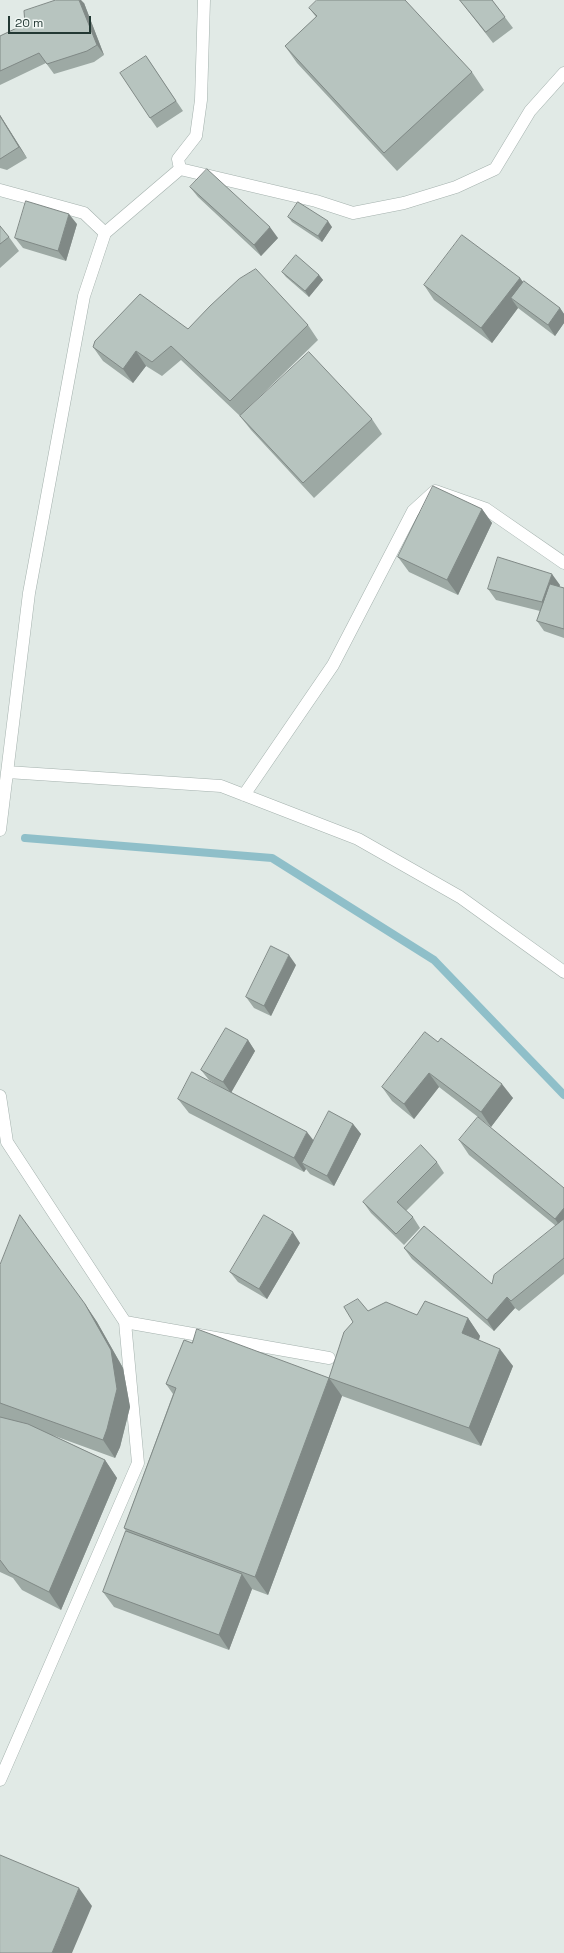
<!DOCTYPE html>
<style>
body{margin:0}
#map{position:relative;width:564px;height:1953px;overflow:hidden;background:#e1eae6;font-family:"Space Grotesk",sans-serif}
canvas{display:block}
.scale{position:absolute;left:8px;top:16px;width:83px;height:18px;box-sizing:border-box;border:2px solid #233833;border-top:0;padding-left:5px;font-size:12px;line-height:14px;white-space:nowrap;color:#233833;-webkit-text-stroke:3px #f1f7f4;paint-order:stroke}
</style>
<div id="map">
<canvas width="564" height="1953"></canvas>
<div class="scale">20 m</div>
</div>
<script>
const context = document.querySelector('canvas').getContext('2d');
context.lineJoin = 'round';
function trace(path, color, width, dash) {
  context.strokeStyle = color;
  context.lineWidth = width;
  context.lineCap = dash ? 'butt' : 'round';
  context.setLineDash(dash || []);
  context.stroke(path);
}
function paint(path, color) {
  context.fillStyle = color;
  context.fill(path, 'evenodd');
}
const stream = new Path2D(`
 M25,838L272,858L434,960L564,1095`);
const minor = new Path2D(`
 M180,169L316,201L353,213L404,203L456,187L495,169L530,111L564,73
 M0,190L84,213L105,233
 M7,772L221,786L358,839L460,897L564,972
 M244,795L333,665L413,511L435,491L486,509L564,563
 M0,830L29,593L84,296L105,233L180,169L178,159L196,136L201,100L204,0
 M0,1096L7,1142L125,1322L138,1463L0,1780
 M125,1322L329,1358`);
const wall = new Path2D(`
 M460,0H492L513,28L493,43Z
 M84,3L104,55L94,62L54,74L46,63L0,85V36Z
 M309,8L472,72L484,90L397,171L297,63L285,46L316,17Z
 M146,56L183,111L157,128L150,118Z
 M0,115L27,158L7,170L0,168Z
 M190,187L278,238L261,256L198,197Z
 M288,217L332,227L322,242L292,222Z
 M77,224L66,261L23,248L15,238Z
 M0,226L9,237L19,251L0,268Z
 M282,272L319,275L323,280L309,297L286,277Z
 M520,278L523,282L560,308L564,314V323L555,336L518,308L492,343L434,300L424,285Z
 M308,325L318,340L240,416L181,360L162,376L146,366L133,383L103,361L93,347L188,329Z
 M240,416L372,419L382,434L314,498L251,430Z
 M482,509L492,523L458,595L409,572L398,557Z
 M560,585L559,587L564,588V638L544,631L537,621L540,611L496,600L488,589Z
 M296,965L271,1016L254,1008L246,997Z
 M248,1040L255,1051L231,1092L314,1141L353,1124L361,1134L334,1186L310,1174L306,1169L304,1172L189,1113L178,1099L224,1089L209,1080L201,1070Z
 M438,1042L513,1098L491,1127L439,1087L414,1119L392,1101L382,1087Z
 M459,1140L564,1188V1274L519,1311L515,1308L494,1331L412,1259L404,1248L492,1284L556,1226L469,1155Z
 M437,1162L444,1173L406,1211L413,1217L420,1228L404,1245L371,1213L363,1202Z
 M300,1243L267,1299L238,1282L230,1272Z
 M0,1265L85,1304L97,1322L123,1368L130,1407L120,1447L115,1458L52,1435L105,1460L117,1478L61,1610L22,1590L13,1578L0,1572Z
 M368,1311L417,1315L468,1318L480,1336L479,1340L513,1366L481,1446L342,1396L329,1378Z
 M329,1378L342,1396L268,1595L252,1589L229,1650L114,1607L103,1592L126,1531L124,1528L173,1394L166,1384Z`);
const shadedWall = new Path2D(`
 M79,0H81L84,3L104,55L97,45Z
 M0,115L27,158L19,147L0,116Z
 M69,214L77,224L66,261L58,251Z
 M328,221L332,227L322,242L318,236Z
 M270,227L278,238L261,256L254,245Z
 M319,275L323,280L309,297L305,291Z
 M520,278L530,292L511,298L518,308L492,343L481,328Z
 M560,308L564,314V323L555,336L548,325Z
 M136,351L146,366L133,383L123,369Z
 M482,509L492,523L458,595L447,580Z
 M552,574L560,585L549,613L542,602Z
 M289,955L296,965L271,1016L264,1006Z
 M248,1040L255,1051L231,1093L223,1082Z
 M429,1073L439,1087L414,1119L404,1104Z
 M502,1084L513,1098L491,1127L481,1112Z
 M353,1124L361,1134L334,1186L327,1176Z
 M307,1132L318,1146L302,1163L306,1169L304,1172L294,1158Z
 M564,1208V1232L555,1219Z
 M293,1232L300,1243L267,1299L259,1289Z
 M507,1297L515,1308L494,1331L487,1320Z
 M85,1304L97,1322L123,1368L130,1407L120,1447L115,1458L103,1440Z
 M468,1318L480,1336L475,1351L462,1333Z
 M500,1349L513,1366L481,1446L469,1428Z
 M329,1378L342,1396L268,1595L255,1577Z
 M105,1460L117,1478L61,1610L49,1592Z
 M242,1574L252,1589L229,1650L219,1635Z
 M79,1888L92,1906L72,1953H52Z`);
const building = new Path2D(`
 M56,0H79L97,45L87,51L47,64L39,53L0,71V36L25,24L24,11Z
 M317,0H405L472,72L384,153L285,46L317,16L309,8Z
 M460,0H492L505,17L486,32Z
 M146,56L176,101L150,118L120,73Z
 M0,116L19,147L0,159Z
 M207,169L270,227L254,245L190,187Z
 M26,201L69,214L58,251L15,238Z
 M298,202L328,221L318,236L288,217Z
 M0,226L9,237L0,244Z
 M462,235L520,278L481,328L424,285Z
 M296,255L319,275L305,291L282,272Z
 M256,269L308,325L230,401L171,346L152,362L136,351L123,369L93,347L95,341L140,294L188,329L210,306L239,279Z
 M524,281L560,308L548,325L511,298Z
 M309,352L372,419L303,483L240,416Z
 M433,486L482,509L447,580L398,557Z
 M498,557L552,574L542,602L488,589Z
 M550,584L564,588V629L537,621Z
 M271,946L289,955L264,1006L246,997Z
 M226,1028L248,1040L223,1082L201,1070Z
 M425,1032L438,1042L441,1038L502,1084L481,1112L429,1073L404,1104L382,1087Z
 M192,1072L307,1132L294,1158L178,1099Z
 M329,1111L353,1124L327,1176L302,1163Z
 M478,1117L564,1188V1208L555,1219L459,1140Z
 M421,1145L437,1162L397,1202L413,1217L396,1234L363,1202Z
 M20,1215L85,1304L111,1350L117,1389L107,1429L103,1440L0,1403V1265Z
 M264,1215L293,1232L259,1289L230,1272Z
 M564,1219V1258L511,1301L507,1297L487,1320L404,1248L424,1226L492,1284L494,1275Z
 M358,1299L368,1311L386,1302L417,1315L425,1301L468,1318L462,1333L500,1349L469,1428L329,1378L344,1332L353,1322L344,1307Z
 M197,1329L329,1378L255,1577L124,1528L176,1388L166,1384L184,1340L192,1343Z
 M0,1417L28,1424L105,1460L49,1592L9,1572L0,1560Z
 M126,1531L242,1574L219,1635L103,1592Z
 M0,1855L79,1888L52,1953H0Z`);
trace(stream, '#8fbfc9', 8);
trace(minor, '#a4b1ad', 13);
trace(minor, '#fff', 12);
paint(wall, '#9da9a4');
paint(shadedWall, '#808986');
paint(building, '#b7c4bf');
trace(building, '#808986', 1);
</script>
